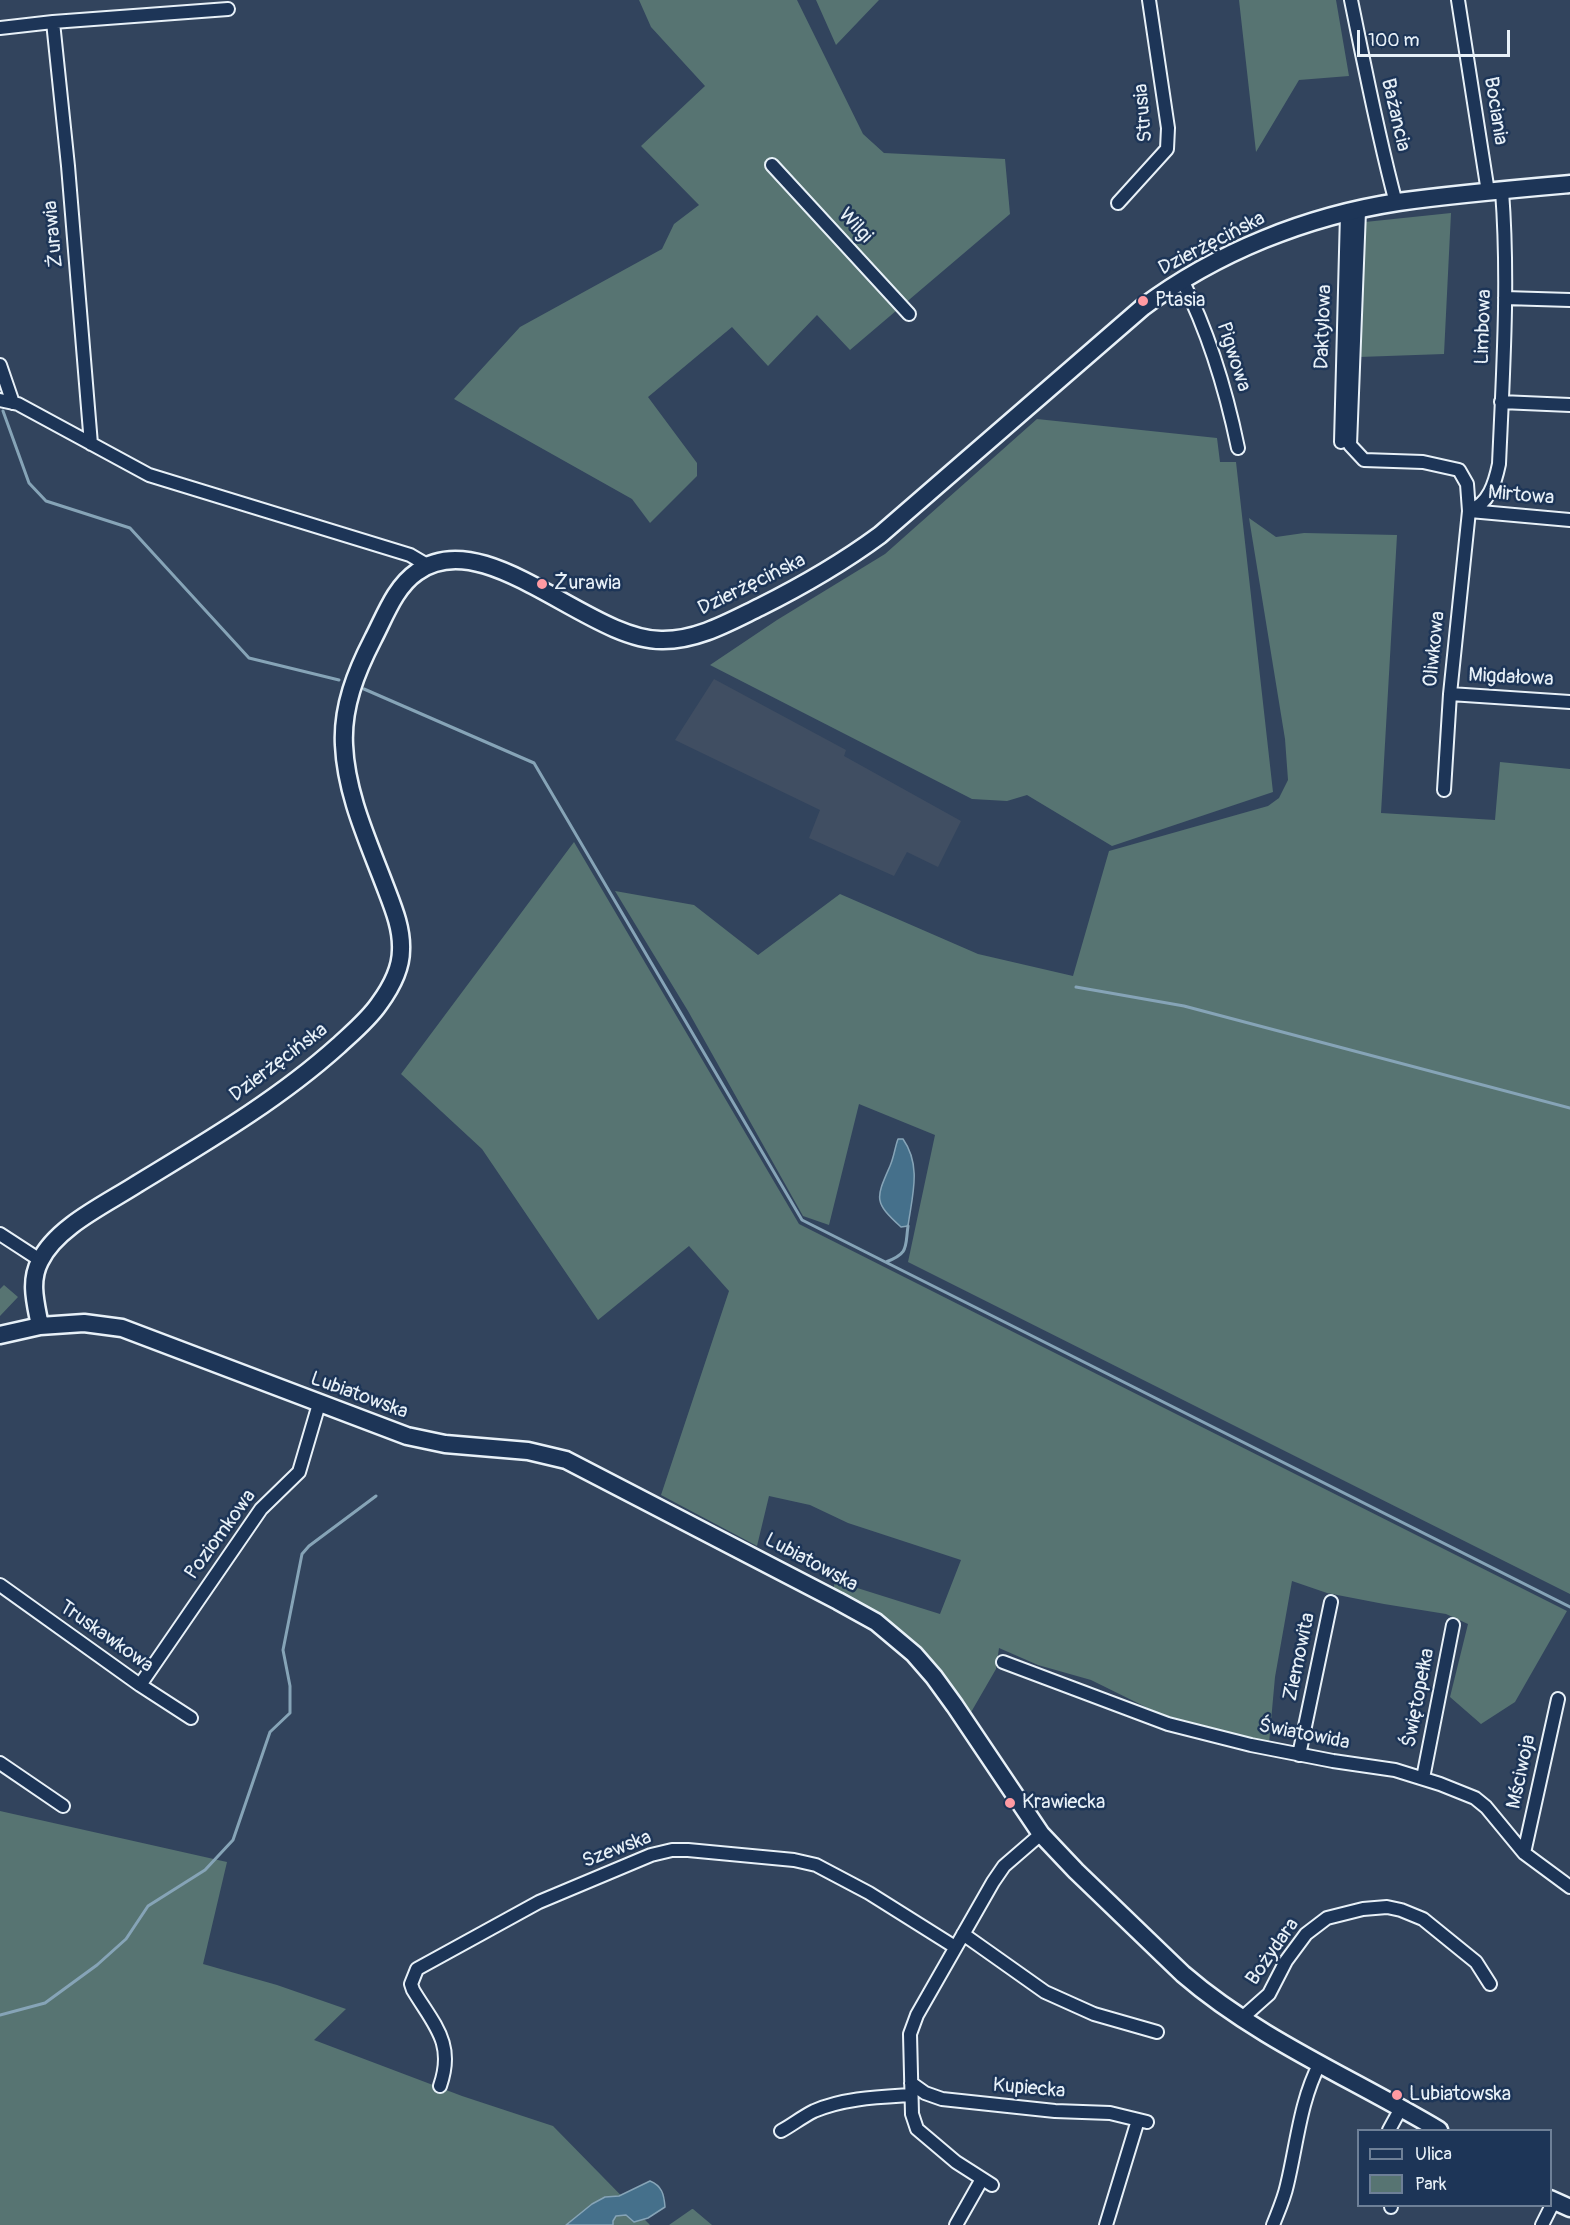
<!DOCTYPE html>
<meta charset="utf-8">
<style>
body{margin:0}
#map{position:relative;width:1570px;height:2225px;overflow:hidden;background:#32445d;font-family:Pangolin,sans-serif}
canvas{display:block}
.legend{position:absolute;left:1357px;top:2129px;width:195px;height:78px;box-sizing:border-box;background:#1d3557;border:2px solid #6e8097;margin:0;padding:8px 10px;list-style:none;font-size:18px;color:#e8f1f8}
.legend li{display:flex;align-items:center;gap:12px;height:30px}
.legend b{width:30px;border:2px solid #6e8097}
.scale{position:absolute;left:1357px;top:30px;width:153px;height:27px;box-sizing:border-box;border:3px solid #e8f1f8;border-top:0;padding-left:8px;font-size:18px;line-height:21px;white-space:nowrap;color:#e8f1f8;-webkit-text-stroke:4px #1d3557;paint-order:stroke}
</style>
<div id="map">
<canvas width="1570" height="2225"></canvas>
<ul class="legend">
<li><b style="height:8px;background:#1d3557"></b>Ulica</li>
<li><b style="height:16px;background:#577472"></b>Park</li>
</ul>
<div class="scale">100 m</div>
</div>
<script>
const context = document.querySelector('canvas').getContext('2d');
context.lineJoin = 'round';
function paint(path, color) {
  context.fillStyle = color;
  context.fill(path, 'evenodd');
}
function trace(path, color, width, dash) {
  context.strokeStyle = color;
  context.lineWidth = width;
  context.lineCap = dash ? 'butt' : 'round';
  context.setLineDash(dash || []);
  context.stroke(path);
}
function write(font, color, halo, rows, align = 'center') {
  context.font = font + ' Pangolin,sans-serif';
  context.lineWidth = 5;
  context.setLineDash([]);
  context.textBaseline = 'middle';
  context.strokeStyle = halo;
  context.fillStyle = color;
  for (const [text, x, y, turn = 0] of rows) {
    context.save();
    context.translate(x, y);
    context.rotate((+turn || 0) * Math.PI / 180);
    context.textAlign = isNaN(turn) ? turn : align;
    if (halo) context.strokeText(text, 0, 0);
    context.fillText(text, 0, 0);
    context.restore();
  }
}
const built = new Path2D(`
 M714,679L846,750L844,756L961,821L938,867L907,852L894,876L809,838L820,810L675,740Z`);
const green = new Path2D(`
 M639,0H797L863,134L884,153L1005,159L1010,214L850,350L817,315L768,366L732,327L648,397L697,463V476L650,523L632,499L454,399L520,327L662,249L674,224L699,205L641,146L705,86L651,27Z
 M816,0H879L836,45Z
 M1239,0H1336L1349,76L1299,80L1256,152Z
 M1451,213L1444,354L1359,357L1365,222Z
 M1037,419L1217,438L1220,462H1236L1273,792L1112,846L1027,795L1007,801L972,799L710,665L777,620L885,554Z
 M1249,518L1276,537L1304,533L1397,535L1381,813L1495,820L1500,762L1570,769V1594L908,1262L935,1135L859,1104L829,1225L803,1216L688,1011L615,891L694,905L758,955L840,894L978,954L1073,976L1109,851L1268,806L1279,798L1288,780L1285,739Z
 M574,842L799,1224L1567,1611L1515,1702L1481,1724L1450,1697L1468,1624L1446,1614L1384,1604L1327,1593L1292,1581L1275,1677L1269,1743L1174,1721L1091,1680L1038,1665L999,1648L996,1669L970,1714L941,1672L897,1629L833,1591L835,1581L940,1614L961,1560L848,1523L810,1505L769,1496L757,1546L661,1495L729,1291L689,1246L598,1320L482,1149L401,1074Z
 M4,1285L18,1297L0,1316V1289Z
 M0,1811L227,1862L203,1964L277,1985L346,2009L314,2040L462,2096L553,2126L650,2225H0Z
 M693,2209L712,2225H669L692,2209Z`);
const water = new Path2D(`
 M898,1139H903C922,1166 912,1196 908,1226L901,1227C873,1202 876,1198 890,1166C894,1157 895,1147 898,1139Z
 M650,2181C662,2186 664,2194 665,2207L648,2218L634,2222L626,2215L616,2216L613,2221V2225H566L592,2204L605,2197L619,2196Z`);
const stream = new Path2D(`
 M3,411L29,483L46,501L130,528L249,658L339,680
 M364,689L534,763L802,1220L1570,1607
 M1076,987L1184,1006L1570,1108
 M886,1262C909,1253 905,1248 908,1226
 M0,2015L45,2003L97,1965L126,1939L148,1906L205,1870L233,1840L270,1732L290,1713V1686L283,1650L302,1554L309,1546L376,1496`);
const street = new Path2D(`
 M1351,0C1365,68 1378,136 1396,203
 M1458,0L1488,192
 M53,22L68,166L91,444
 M0,28L53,22L228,9
 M772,165L909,314
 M1118,203L1167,149L1168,128L1149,0
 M1359,211L1350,445L1364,460L1423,462L1459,470L1467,484L1469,511L1450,694L1444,790
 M1182,280C1209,333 1226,390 1238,448
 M1505,298L1570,300
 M0,365L13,403
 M0,400L18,404L149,475L410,555L427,565
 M1501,402L1570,405
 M1341,442L1347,214
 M1469,511C1489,504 1495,483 1499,464C1503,373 1509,281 1502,191
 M1470,511L1570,520
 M1450,694L1570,702
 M0,1234L40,1260
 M0,1585L140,1685L191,1718
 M1003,1662L1168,1724L1251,1745L1333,1761L1395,1770L1440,1784L1475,1798L1486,1807L1524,1853L1570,1887
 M140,1685L261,1509L299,1472L319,1404
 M1299,1755L1331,1602
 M0,1763L63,1806
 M1423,1778L1453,1625
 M1524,1853L1558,1699
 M963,1934L1045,1992L1094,2014L1157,2032
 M1242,2018L1269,1994L1286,1961L1306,1934L1327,1918L1363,1909L1387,1907L1401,1910L1423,1919L1476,1962L1490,1984
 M911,2083L925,2093L942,2099L1055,2111L1110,2113L1147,2122
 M440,2086C455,2043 434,2025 413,1990L411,1984L417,1969L539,1902L651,1855L672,1850H688L794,1860L816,1865L869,1893L955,1947
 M1389,2130L1401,2108
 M781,2131C792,2125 802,2117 814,2111C844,2098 879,2097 911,2095
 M992,2185L956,2162L917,2129L912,2114L910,2034L917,2015L993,1882L1004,1866L1041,1834
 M1391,2207V2206
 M956,2225L982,2179
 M1106,2225L1138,2120
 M1273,2225C1278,2212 1284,2199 1287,2185C1297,2144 1300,2101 1320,2063
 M1542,2225L1554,2201`);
const secondary = new Path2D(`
 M40,1326C36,1304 29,1282 40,1261C56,1227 106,1204 137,1184C206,1142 278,1100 338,1046C352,1033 368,1020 379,1004C390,989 401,969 401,950C402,928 393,907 385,886C368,841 346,794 344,745C342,707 356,672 373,639C385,616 395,587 417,572C485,522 590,642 663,640C698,640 729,622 760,607C802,586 842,563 880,535L1143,307C1217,252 1307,216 1398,202C1455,194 1513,189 1570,184
 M0,1335L40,1326L84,1323L122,1328L407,1436L445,1444L528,1451L566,1460L838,1601L876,1622L914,1654L934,1677L955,1706L1041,1834L1076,1871L1183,1974C1258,2039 1354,2079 1439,2130
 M1550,2199L1570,2208`);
const markers = [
 [1143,301,6,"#ff9aa2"],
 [542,584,6,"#ff9aa2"],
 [1010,1803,6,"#ff9aa2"],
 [1397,2095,6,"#ff9aa2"]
];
const streetNames = [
 ["Bociania",1495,111,81],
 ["Strusia",1144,113,-95],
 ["Bażancia",1395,115,77],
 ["Wilgi",855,226,47],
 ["Żurawia",54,234,-95],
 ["Dzierżęcińska",1212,244,-27],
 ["Daktylowa",1324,327,-88],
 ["Limbowa",1484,327,-88],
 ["Pigwowa",1233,357,72],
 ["Mirtowa",1521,496,5],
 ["Dzierżęcińska",752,585,-26],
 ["Oliwkowa",1435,649,-84],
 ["Migdałowa",1511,678,3],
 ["Dzierżęcińska",279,1063,-37],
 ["Lubiatowska",359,1396,20],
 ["Poziomkowa",221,1535,-54],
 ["Lubiatowska",811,1563,28],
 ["Truskawkowa",106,1637,35],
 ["Ziemowita",1300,1657,-78],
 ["Świętopełka",1419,1698,-79],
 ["Światowida",1304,1735,11],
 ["Mściwoja",1522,1772,-78],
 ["Szewska",617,1850,-21],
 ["Bożydara",1273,1952,-55],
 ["Kupiecka",1029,2089,5]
];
const poiNames = [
 ["Ptasia",1155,301],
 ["Żurawia",554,584],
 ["Krawiecka",1022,1803],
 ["Lubiatowska",1409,2095]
];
paint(built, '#404e62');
paint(green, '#577472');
paint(water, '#45708b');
trace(water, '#86a4b7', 1.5);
trace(stream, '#86a4b7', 3);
trace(street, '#e8f1f8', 16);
trace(secondary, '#e8f1f8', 21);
trace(street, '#1d3557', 12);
trace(secondary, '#1d3557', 16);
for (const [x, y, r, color] of markers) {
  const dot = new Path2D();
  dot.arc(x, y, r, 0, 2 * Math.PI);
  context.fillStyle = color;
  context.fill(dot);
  trace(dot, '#1d3557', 2);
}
write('20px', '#e8f1f8', '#1d3557', streetNames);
write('20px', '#e8f1f8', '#1d3557', poiNames, 'left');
</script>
